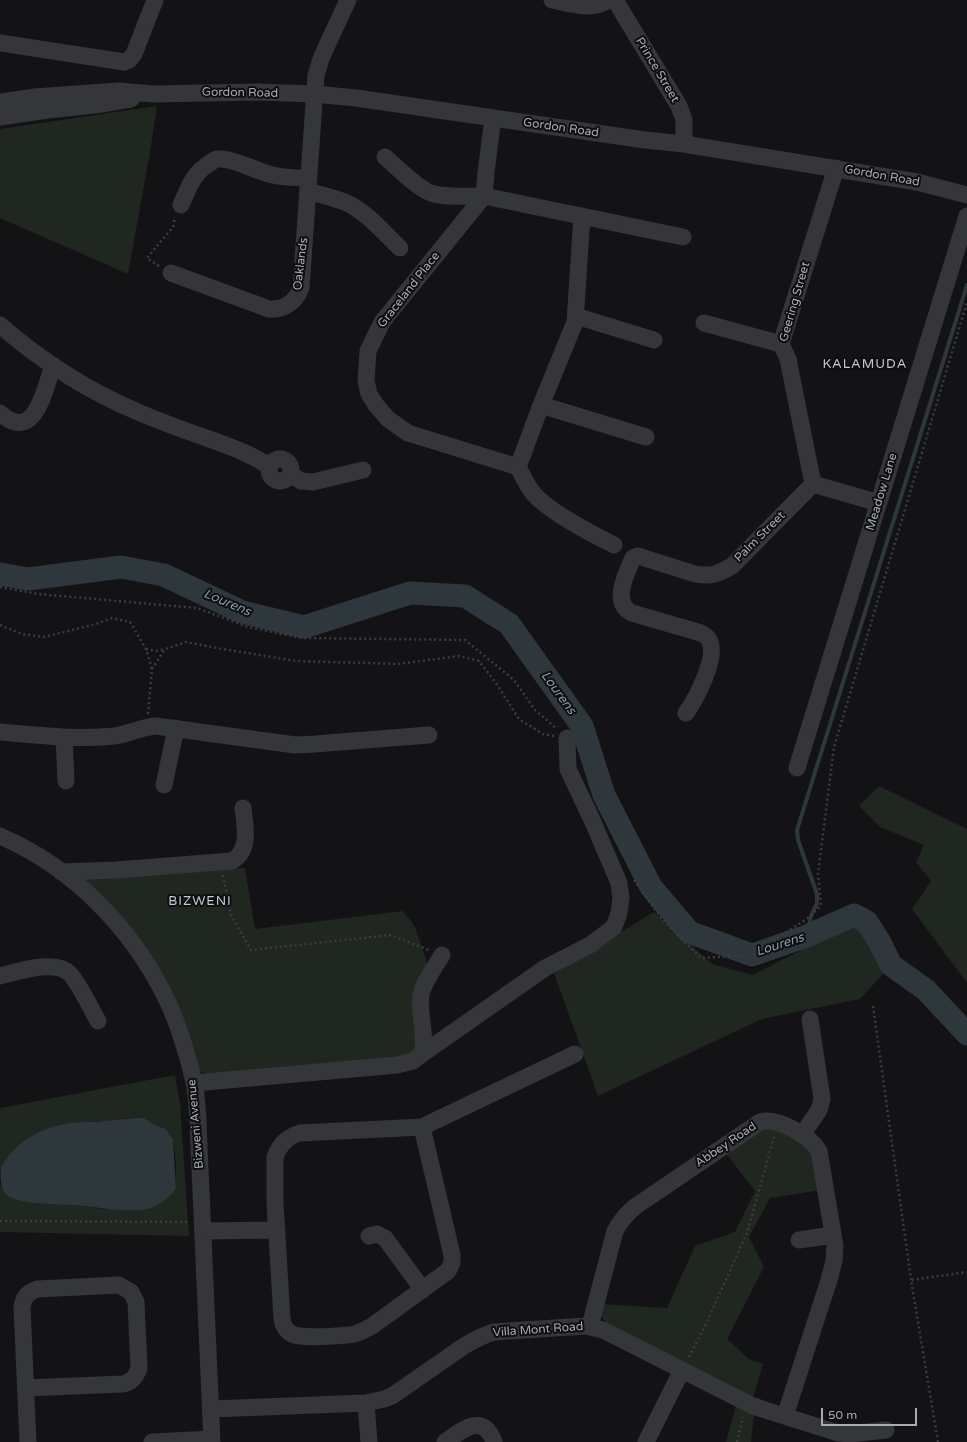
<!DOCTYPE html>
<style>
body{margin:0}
#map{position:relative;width:967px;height:1442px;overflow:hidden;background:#131315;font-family:"Varela Round",sans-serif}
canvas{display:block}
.scale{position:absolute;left:821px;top:1408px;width:96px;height:18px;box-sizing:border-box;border:2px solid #a6acb3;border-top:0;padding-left:5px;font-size:12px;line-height:14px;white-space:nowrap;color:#a6acb3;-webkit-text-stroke:3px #0e0e10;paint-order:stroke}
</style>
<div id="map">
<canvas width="967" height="1442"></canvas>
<div class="scale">50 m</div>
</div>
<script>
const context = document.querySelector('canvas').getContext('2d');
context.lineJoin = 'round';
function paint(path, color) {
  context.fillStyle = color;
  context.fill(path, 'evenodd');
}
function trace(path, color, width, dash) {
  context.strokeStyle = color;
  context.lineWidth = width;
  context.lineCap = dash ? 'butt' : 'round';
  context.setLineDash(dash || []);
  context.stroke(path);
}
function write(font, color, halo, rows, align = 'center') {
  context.font = font + ' "Varela Round",sans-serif';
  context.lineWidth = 4;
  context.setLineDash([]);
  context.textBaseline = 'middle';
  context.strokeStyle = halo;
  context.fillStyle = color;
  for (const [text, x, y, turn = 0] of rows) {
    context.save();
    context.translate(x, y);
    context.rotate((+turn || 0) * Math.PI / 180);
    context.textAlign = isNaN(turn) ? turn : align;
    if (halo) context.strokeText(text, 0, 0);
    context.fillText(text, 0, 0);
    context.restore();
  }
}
const green = new Path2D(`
 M157,106L150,152L128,274L0,218V129Z
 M879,786L967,829V983L912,909L931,881L916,862L924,845L880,827L859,806Z
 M245,868L255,929L403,911L414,925L425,956L428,969L420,1042L406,1060L213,1077L198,1070L188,1034L82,877L85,873Z
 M654,912L712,964L753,975L842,929L857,924L875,948L884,973L860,999L762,1019L598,1096L554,973Z
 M175,1075L180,1104L189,1236L0,1232V1184L1,1187L75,1205L103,1209H147L176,1188C176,1174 178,1139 166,1130C164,1127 158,1126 155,1125C151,1123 147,1119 142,1118C130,1116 115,1120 103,1122C95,1122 88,1121 81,1122C47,1124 16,1140 0,1172V1108Z
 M766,1125L810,1146L821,1190L770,1198L749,1237L764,1267L727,1339L749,1359L763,1364L753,1398L606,1323L601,1316L600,1304L667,1308L695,1246L735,1232L755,1191L725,1152Z
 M736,1406L754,1414L751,1442H726Z`);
const water = new Path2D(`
 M133,1118H144L153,1124L166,1129L173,1140L176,1188C169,1198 160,1206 147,1209C123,1213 98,1207 74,1205C57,1204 22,1205 8,1196C0,1190 0,1177 1,1168C16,1138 50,1123 82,1122C87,1121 92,1122 97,1122C109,1121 121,1119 133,1118Z`);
const stream = new Path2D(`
 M807,936L811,916L817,903V894L798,840L797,830L967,285`);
const river = new Path2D(`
 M0,574L28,579L121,567L164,575L242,612L304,627L410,593L465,596L509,624L582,726L604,795L651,887L689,932L752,955L807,936L854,915L867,922L879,941L891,965L926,990L967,1034`);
const path = new Path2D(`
 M159,266L147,258L173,227L175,217
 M0,587L38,594L197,608L248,627L302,638L465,640L514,680L535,710L557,729
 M0,625L22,634L44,637L96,624L112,618L130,622L146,649L152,669
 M146,649L156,651L165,649
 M148,714L152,669L165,649L186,642L217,648L296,661L398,664L459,656L479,661L496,683L519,719L543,734L554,736
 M223,875L231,915L251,950L391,935L429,950
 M634,880L662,919L701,958L752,955L811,916L821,905L818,874L834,747L967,302
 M873,1006L911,1280
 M0,1221L189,1222
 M689,1357L705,1326L747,1233L774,1137
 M737,1442L743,1417
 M938,1442L911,1280L967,1272`);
const minor = new Path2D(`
 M552,0C571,4 591,11 609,0
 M615,0L679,106L684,120V144
 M0,43L124,62L129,60L134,54L155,0
 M0,102L35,97L119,91L153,94L258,92L314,94L356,98L645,140L684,144L917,182L967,195
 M0,117L48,110L95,105L131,99
 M493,118L486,172L484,196L382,322L368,351L366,381L369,394L376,405L388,419L408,433L518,467C523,476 527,486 534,494C549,512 592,534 614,545
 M385,157C397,167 418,189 431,193C444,198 470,196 484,196L683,237
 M308,191C321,195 335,198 347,203C368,213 384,233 400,248
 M181,205C189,187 193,173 210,163C214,160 217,158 222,159C237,160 254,170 269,174C282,178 296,178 309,178
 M171,273L269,309C284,310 296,302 301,288L316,75L322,56L348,0
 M576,316L654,340
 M704,323L781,344
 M0,325C40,360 88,391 138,412C163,423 189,432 215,441C234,448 253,455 270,467
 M541,405L646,437
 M0,413C35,445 45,388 53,365
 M269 470a11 11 0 1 1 22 0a11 11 0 1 1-22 0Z
 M518,467L541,405L575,322L582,216
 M290,474L301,481L313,482L363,470
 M813,484L788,359L781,344L836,168
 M813,484L879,503
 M686,713C696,699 717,659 710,642C709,638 705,635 701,633L632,613C611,603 626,574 633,558L638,556L695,574C711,577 718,574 732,566L813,484
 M0,732C38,735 76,740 114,736C129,734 141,727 156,726L295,745L315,744L429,735
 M64,737L66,781
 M797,768L967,216
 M164,785L176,728
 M0,836C72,867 130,926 165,996C178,1022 187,1053 194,1082C198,1102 198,1125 199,1146L212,1442
 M61,872L116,870L232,861C251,850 245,826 243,808
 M0,976C17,972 55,959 69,973C78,981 91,1009 98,1021
 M422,1054L545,968L590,945L614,927L619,913L621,898L619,883L593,822L568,769L567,738
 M194,1083L397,1065L413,1061L422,1054C427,1034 418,1014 421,994C424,981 435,967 442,955
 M422,1127L452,1255V1263L448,1271L372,1326C367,1329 361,1332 355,1334C344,1336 301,1339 292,1334C286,1331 283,1326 282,1319L275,1203V1157C280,1144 287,1137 300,1133L422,1127L575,1054
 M802,1135L819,1110L822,1099L810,1019
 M203,1231L277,1230
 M369,1236L377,1234L385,1238L423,1290
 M799,1240L833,1235
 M590,1326L615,1231C621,1220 627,1213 636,1206L760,1122C778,1117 810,1136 819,1151L835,1246L834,1261L829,1280L785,1416
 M26,1388L123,1384C132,1382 136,1377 139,1368L136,1302L131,1292L119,1285L37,1289C28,1292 23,1298 22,1307L28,1442
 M366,1403L369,1442
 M211,1409L366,1403L384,1399L392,1396L464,1346C474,1340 483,1335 494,1332L585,1326L603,1330L751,1405L762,1409L838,1433L850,1434L886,1430
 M152,1442L212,1439
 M445,1442C462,1430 483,1412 494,1442
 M646,1442L682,1370`);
const streetNames = [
 ["Prince Street",657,70,59],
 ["Gordon Road",240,93,1],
 ["Gordon Road",561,128,8],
 ["Gordon Road",882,176,10],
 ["Oaklands",301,264,-83],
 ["Graceland Place",409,290,-52],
 ["Geering Street",795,302,-74],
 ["Meadow Lane",882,492,-73],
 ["Palm Street",760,537,-45],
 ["Bizweni Avenue",196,1124,-95],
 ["Abbey Road",726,1145,-34],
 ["Villa Mont Road",538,1330,-4]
];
const neighbourhoodNames = [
 ["KALAMUDA",865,365],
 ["BIZWENI",200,902]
];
const waterNames = [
 ["Lourens",227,603,23],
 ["Lourens",558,693,54],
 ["Lourens",780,945,-18]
];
paint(green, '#202620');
paint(water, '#2e373c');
trace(stream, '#2e373c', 4);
trace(river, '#2e373c', 23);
trace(path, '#3b3d40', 2.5, [2, 3]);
trace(minor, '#353639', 17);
write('12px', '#a6acb3', '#0e0e10', streetNames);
context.letterSpacing = '1px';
write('13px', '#c7cad0', '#0e0e10', neighbourhoodNames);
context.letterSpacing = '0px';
write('italic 13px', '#819dab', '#0e0e10', waterNames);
</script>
